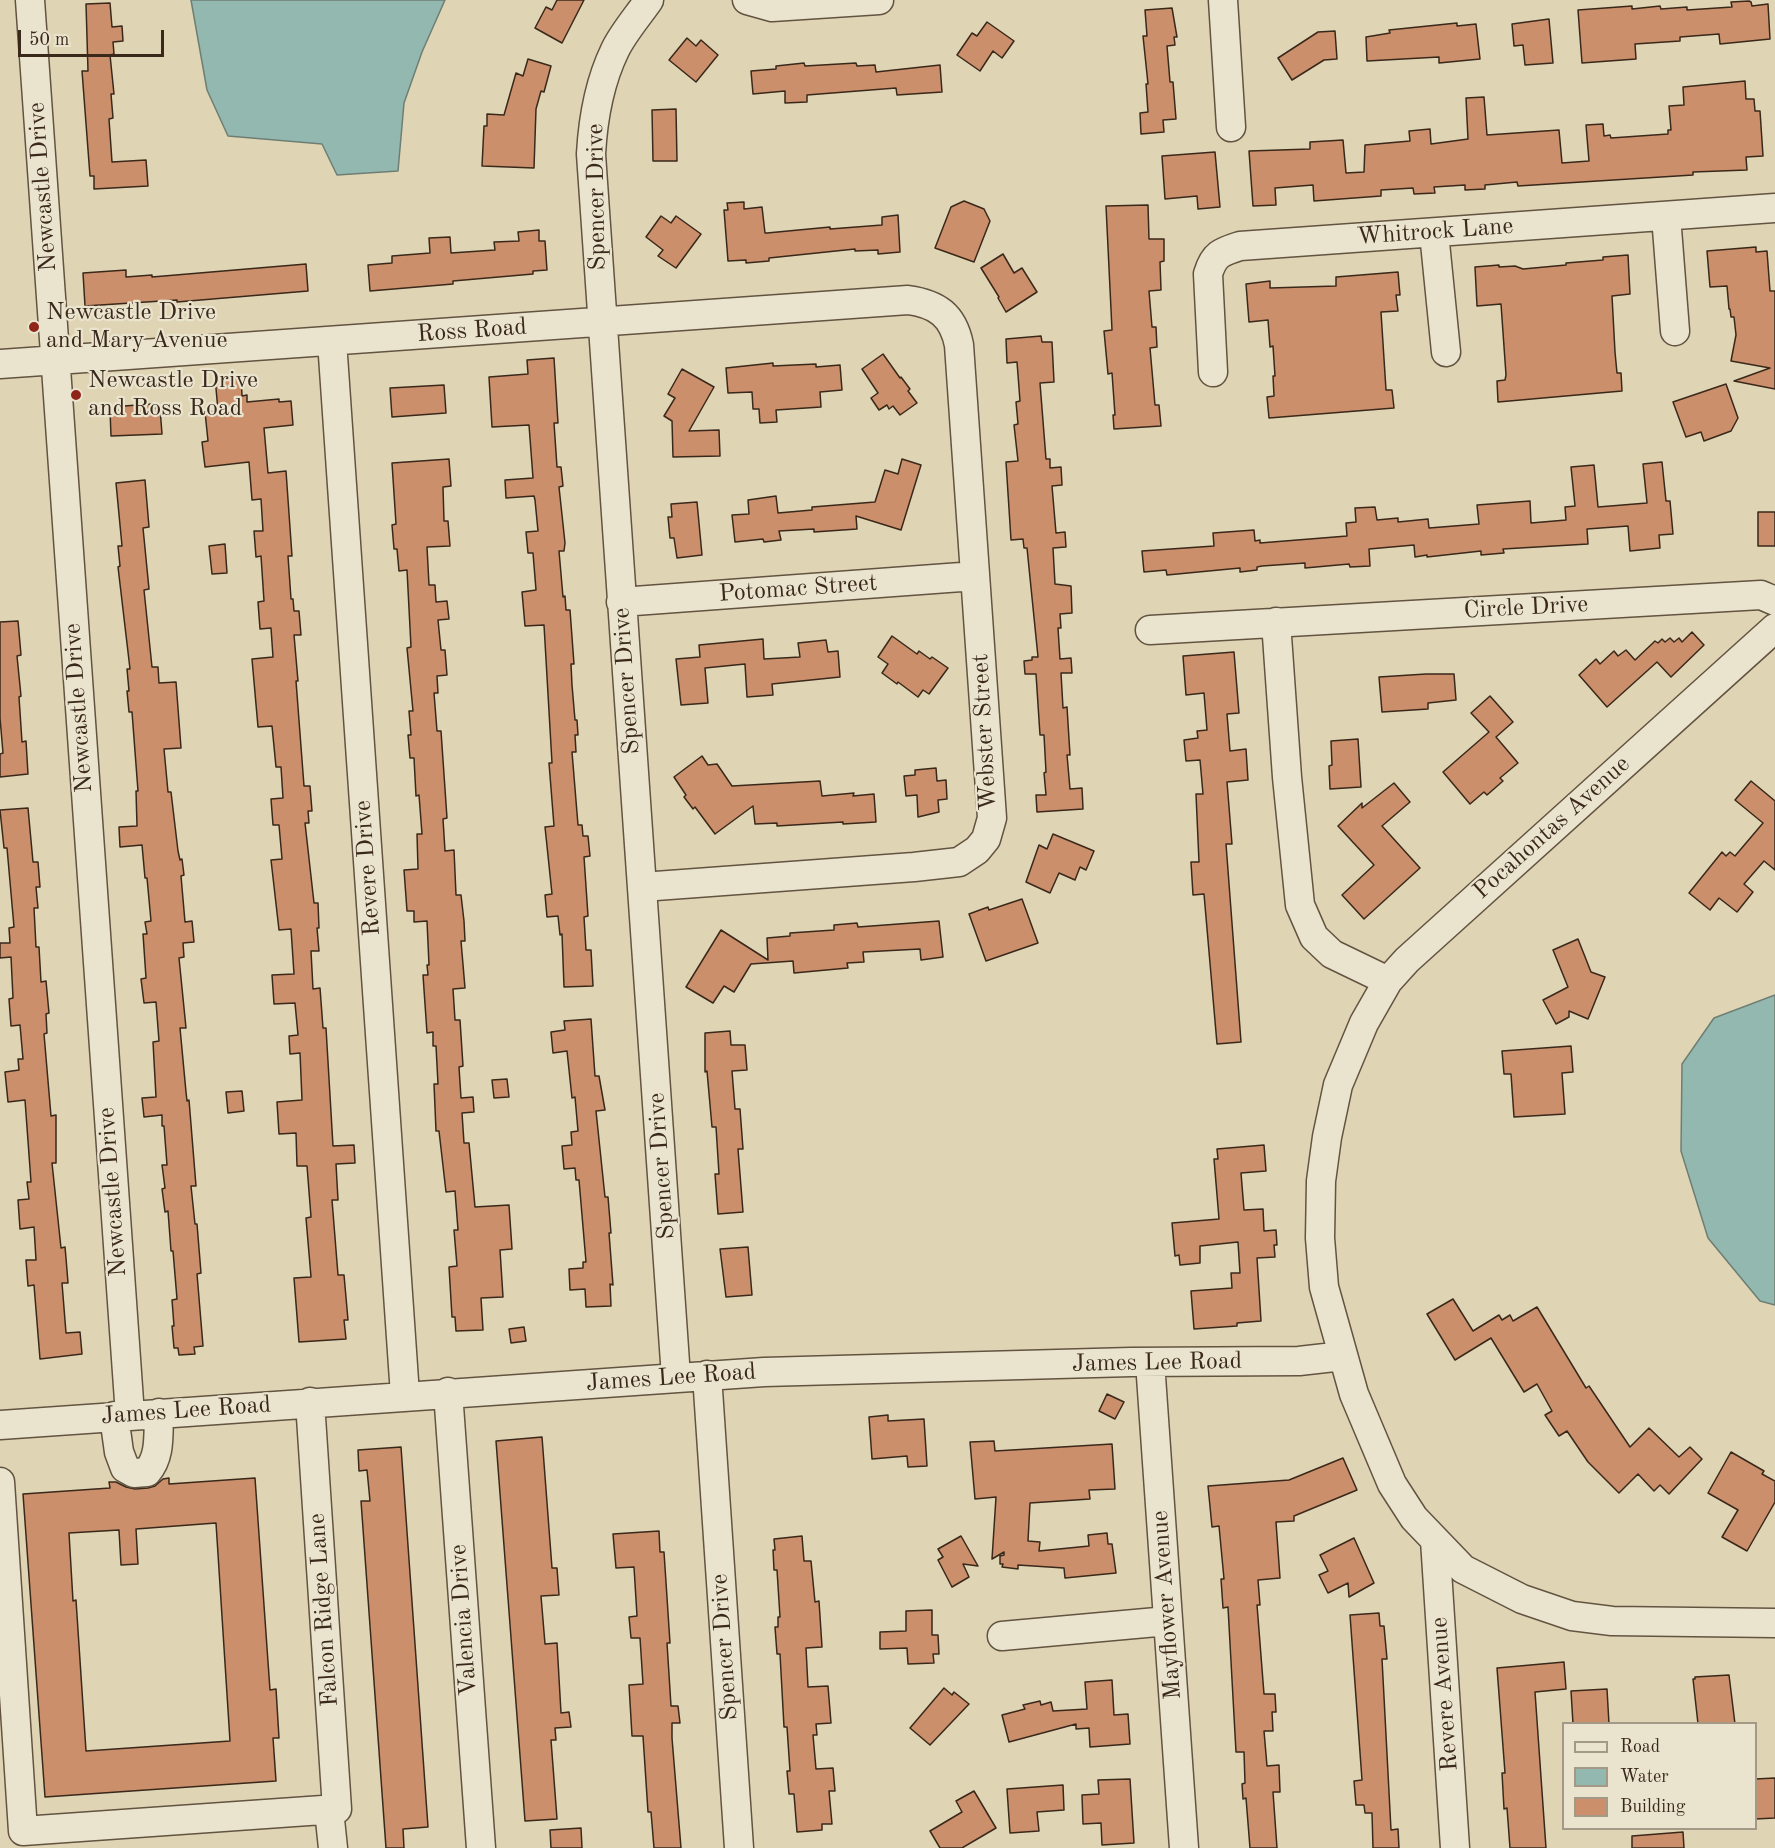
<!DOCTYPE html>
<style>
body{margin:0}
#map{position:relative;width:1775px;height:1848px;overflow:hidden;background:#dfd5b4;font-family:"Old Standard TT",serif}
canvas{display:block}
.legend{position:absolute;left:1562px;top:1722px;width:195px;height:108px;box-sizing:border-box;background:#eae4ce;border:2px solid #a49986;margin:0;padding:8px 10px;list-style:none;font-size:18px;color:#3a281b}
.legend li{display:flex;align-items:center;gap:12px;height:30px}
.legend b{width:30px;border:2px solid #a49986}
.scale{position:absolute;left:18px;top:30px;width:146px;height:27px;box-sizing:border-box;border:3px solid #3a281b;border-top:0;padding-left:8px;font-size:18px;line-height:21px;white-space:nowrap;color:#3a281b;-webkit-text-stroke:4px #eae4ce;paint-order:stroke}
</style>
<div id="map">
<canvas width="1775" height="1848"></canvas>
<ul class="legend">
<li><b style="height:8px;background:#eae4ce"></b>Road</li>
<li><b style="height:16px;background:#93b8b0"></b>Water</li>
<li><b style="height:16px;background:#cb8f6b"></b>Building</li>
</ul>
<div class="scale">50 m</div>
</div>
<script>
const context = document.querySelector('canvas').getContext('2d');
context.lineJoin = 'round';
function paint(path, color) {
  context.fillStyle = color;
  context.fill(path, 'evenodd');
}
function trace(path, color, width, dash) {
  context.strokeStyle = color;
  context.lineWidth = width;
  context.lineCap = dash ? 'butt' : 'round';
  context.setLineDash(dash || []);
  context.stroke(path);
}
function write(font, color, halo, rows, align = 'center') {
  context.font = font + ' "Old Standard TT",serif';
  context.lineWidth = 4.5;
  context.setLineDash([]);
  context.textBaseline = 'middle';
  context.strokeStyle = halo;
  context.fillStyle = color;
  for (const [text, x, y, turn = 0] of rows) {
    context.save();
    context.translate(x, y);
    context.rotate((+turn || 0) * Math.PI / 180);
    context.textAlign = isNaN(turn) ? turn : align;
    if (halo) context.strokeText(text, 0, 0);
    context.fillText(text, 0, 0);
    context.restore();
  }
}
const water = new Path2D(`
 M191,0H445L422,52L404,103L398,171L337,175L322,144L228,136L207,90Z
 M1775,995V1305L1760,1301L1708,1238L1681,1151L1682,1064L1714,1018Z`);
const building = new Path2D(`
 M557,0H584L562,43L535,28L546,7L552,10Z
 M1749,1L1751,2L1752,6L1768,4L1770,39L1720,44L1719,34L1680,37V41L1635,44L1636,59L1582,63L1578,10L1632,6V9L1660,6L1661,9L1687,7V10L1732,7L1731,2Z
 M110,3L112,27L122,26L123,41L113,42L114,54L110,55L114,94H111L113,118L109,119L112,162L146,160L148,186L94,189V176H90L82,71H88L86,4Z
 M1172,8L1177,37H1174L1175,45L1167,46L1170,82H1173L1176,119L1163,120L1164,132L1141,134L1140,113L1148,112L1146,84H1148L1143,36H1147L1145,10Z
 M1549,19L1553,63L1525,65L1523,45L1514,46L1512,24Z
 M987,22L1014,41L1002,58L993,51L980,71L957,55L972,33L977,36Z
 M1457,23V26L1476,24L1480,59L1439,63V57L1367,61L1366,37L1390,33L1389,30Z
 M1335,31L1337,59L1324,60L1292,80L1278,58L1318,32Z
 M687,38L696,46L701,40L718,55L696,82L669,60Z
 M528,59L551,66L544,92L541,91L536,109L534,168L482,166L484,126H487V114L504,115L516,73L523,76Z
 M804,63L805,66L856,63L857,66L875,65L876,72L940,65L942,92L897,95L896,88L807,95V102L785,103V91L753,94L751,71L776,69V66Z
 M1745,81L1746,99H1754L1755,111H1760L1763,156L1746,157L1747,170L1693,172V175L1518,186L1517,182L1485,185V189L1465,190V185L1434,187L1435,193L1414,194L1413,188L1381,190V196L1314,201L1313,185L1275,188L1276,205L1253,206L1249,151L1310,149V142L1343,140L1346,173L1364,172L1365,145L1410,141L1409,131L1430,129L1431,144L1468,139L1466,98L1484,97L1487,135L1559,130L1562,163L1589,161L1586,125L1603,124L1604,136L1610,135L1611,138L1668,134V130H1671L1669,106L1684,105L1683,87Z
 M676,109L677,161H653L652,110Z
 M1215,152L1220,207L1198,209L1197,196L1165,199L1162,156Z
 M964,201L984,209L990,221L974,262L935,248L951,207Z
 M744,202V209L762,207L765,233H767L830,227V229L882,225V217L898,215L900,252L878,254V250L855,251V249L769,258V261L746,263V260L728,261L724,210H728L727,203Z
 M1148,205L1149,239H1164V261L1160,262L1161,290L1149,291L1152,327H1156L1157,347L1150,348L1155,405H1159L1161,426L1114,429L1113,415H1115L1112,373L1108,374L1104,331L1112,330L1106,206Z
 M661,216L671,223L676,216L701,234L676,268L658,256L663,250L646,237Z
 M539,230V241H545L547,270L533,271V274L453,281V284L370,291L368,265L392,263V256L430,253L429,238L450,237L451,253L495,250L494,242L519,241L518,232Z
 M1756,247V252L1767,251L1770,291H1775V389L1734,381L1770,368L1731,361L1736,335L1734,317H1731L1730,309H1729L1727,286L1710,287L1707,251Z
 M1003,254L1014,273L1022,268L1037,292L1006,312L998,298L999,297L981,268Z
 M1628,255L1630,294L1612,296L1615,352L1617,373H1621L1622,391L1498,402L1497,381L1505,380L1506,375L1501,304L1477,306L1475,267L1499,265V267L1515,266L1523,269L1566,265V263L1603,260V257Z
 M306,264L308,291L177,302V300L85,306L83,273L126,270V277L152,275V277Z
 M1398,272L1400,295H1396L1398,311L1381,312L1386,390H1392L1394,408L1269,418L1267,397L1274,396L1273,376H1275L1273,346L1270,347L1268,320L1249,322L1246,284L1270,281V288L1336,286V277Z
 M1041,336L1042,342H1052L1054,382L1040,383L1046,459H1050V468L1061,467L1062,485L1052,486L1056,533L1065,532L1066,547L1053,548L1055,584L1071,586L1072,613L1060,614L1061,628H1058L1060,659L1071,658L1072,673H1061L1063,708L1067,707L1070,755H1067L1070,789L1082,788L1083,809L1037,812L1036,795H1046L1044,773L1046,772L1044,735H1040L1036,674H1025L1024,661L1032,660V657H1038L1027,548H1024L1023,539L1011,540L1006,462L1018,461L1014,425L1018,424L1016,402L1020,401L1017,362L1007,363L1006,339Z
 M883,354L900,378L901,377L910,389L908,391L917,403L900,415L893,406L889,409L887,405L879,410L871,398L878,393L862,369Z
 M554,358L558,423H554L557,467H561L563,486L559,487L565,543L564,551H559L563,597L565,596L566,610H570L574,664H571L572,685L575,720H577L578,735H575L576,752H572L578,825H582L583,836H588L590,856L584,857L588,916L584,917L586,950H591L593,986L564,987L562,934L560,935L558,916L547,917L545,895L552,894L545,827L554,826L549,763H552L544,625L525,626L522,592L536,590L533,553H528L526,532L538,531L535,500L534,496L506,498L505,480L533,478L529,425L492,427L489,377L528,374L527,360Z
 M773,363V366L816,364V367L840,365L842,390L820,392L821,407L776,410L777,422L760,423L759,409H753L752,392L728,393L726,368Z
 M682,369L714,387L689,431L719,430L720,456L673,457L672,421L664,416L675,398L668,394Z
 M241,375L242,396L247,395V402L279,399V402L291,401L293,425L264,428L268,473L286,471L292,556H288L291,599H293L294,611H299L301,635H294L298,681H296L304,786H310L312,811H308L309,823H305L314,903H318L319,928H317L319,951H311L313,989L320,988L323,1028H326L333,1146L354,1145L355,1163L336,1164L338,1200H332L338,1275H344L348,1320H344L346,1339L299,1342L294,1278L311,1277L306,1218L311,1217L307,1166H297L296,1133L279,1134L277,1102L302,1100L300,1053L290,1054L289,1036L298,1035L295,1003L274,1004L272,975L294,974L291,929L279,930L271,860L282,859L279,825H273L271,799L283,798L281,767H276L272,726L258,727L252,659L273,657L271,628L260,629L258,602L264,601L261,556L256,557L254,531H263L261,499L252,500L249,462L205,467L202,442L208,441L205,412L218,411L215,377Z
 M1726,384L1738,418L1731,431L1704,441L1701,432L1686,437L1673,402Z
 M444,385L446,413L392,417L390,388Z
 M152,404V408H160L162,434L111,436L110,410H124V406Z
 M449,459L451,486L443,487L444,521H448L450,546L427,547L429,585H435L436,602L447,601L449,619L438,620L441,650H445L447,675L437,676L438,693H434L437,731H441L447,818L443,819L445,851L454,850L456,895H461L464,921L465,941H461L465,988L453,989L455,1020H460L463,1066L459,1067L461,1098L473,1097L474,1112L462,1113L464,1143H469L475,1207L509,1205L512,1249L500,1250L503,1297L481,1298L483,1330L456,1331L455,1317H452L449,1267L457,1266L454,1230H458L455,1191L446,1192L439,1131H436L434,1084H438L436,1046H433V1032L427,1033L423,975H428L427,965H429L427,921L414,922V911H407L404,870L418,869L417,834H422L419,795L416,796L414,758H410L408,735H411L409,711H413L407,648L411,647L407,570L399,571L397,549H394L392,525L396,524L392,463Z
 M902,459L921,465L901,530L856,516L857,529L814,532V529L779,531L781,540L764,542L763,539L735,542L732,515L749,514L748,500L776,496L778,513L812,510V507L875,502L885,470L898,474Z
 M1662,462L1666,501H1670L1673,534L1659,535L1660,548L1630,551L1628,526L1587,529L1588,544L1503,549L1504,553L1481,555V551L1427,557V555L1415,557L1414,545L1369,549L1370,566L1350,567L1349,564L1305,568V563L1262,566L1257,567V570L1240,572V568L1167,575L1166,570L1144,572L1142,551L1214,546L1213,533L1254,530L1255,541L1260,540V543L1347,536L1346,523L1356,522L1355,508L1375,507L1377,520L1398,518V522L1428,519L1429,528L1479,524L1477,505L1530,501L1531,523L1566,520L1565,507L1575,506L1571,467L1594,465L1598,507L1647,503L1643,464Z
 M145,480L149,527L143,528L149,589L144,590L152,667H158L159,683L176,682L181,748L164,749L168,792H171L178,851L180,860L182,859L184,875L181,876L185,922L192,921L194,942L183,943L184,957L179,958L186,1028H180L186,1092L187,1101L189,1100L196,1186H191L195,1224H197L201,1273L197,1274L203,1346L194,1347L195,1354L179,1355L178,1348H174L172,1326H174L172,1300L177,1299L173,1251H171L168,1211L165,1212L162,1189L165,1188L162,1165H167L164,1126H162V1115L144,1117L142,1098L156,1097L153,1042L159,1041L156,1002L144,1003L141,979L146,978L143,934H147L145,922L151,921L147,878H145L142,845L120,847L119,827L137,826L136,791H138L132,712H129L127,691H129L127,669H130L118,567L120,566L118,546H122L116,483Z
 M697,502L702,555L677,558L674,538H670L668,517H672L671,504Z
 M1758,512H1775V546H1758Z
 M225,544L227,573L212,574L209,546Z
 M18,621L21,655L17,656L21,696L19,697L22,742L26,741L28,774L0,777V754L3,753L0,718V622Z
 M1692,632L1704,645L1671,677L1657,662L1607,707L1579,675L1596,659L1600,664L1614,651L1618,656L1626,650L1635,660L1655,641L1658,643L1662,639L1665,642L1670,638L1674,642L1679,638L1682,642Z
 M892,636L917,654L919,651L930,659L932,657L948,668L929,694L923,690L918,697L898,682L897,684L882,673L888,664L878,657Z
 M763,639L764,659L800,657L798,643L826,640L828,652L838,651L840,677L772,684L773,695L747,697L745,664L705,668L708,703L681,705L676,659L700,657L699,645Z
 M1234,652L1239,713L1227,714L1230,751L1246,749L1248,780L1227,782L1232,844H1226L1241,1042L1217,1044L1204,894L1193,895L1191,862H1199L1196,794H1203L1200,760L1186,761L1184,740L1198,738L1197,731L1207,730L1204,693L1186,695L1183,656Z
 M1426,674H1454L1456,700L1428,703V709L1382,712L1379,677Z
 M1490,696L1513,722L1496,737L1518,763L1500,778L1503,781L1487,795L1484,792L1470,804L1443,772L1489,732L1471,713Z
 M1358,739L1361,787L1330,789L1329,766L1332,765L1331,741Z
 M702,756L708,765L717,764L732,786L820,781L822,796L854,793L853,796L874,794L876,822L843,824V822L777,826V823L755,824L753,806L715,834L695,807L693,809L684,797L686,795L674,777Z
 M936,768L937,781L946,780L947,799L938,800L939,812L918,817L917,795L906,796L904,776L915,775V770Z
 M1751,781L1775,801V870L1764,861L1744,884L1753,892L1737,912L1719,898L1710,910L1689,893L1722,852L1726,856L1730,852L1735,856L1763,823L1735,800Z
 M1394,783L1410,802L1382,826L1420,868L1364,919L1342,895L1374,865L1338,826L1362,803V808Z
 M28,808L33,862H38L40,887H36L38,908H34L36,947H39L41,982L46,981L49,1013L46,1014L47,1033L44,1034L51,1116L56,1115V1163H52L61,1248L65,1247L66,1258L68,1283H62L66,1333L80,1332L82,1354L40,1359L34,1285L28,1286L26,1260H36L34,1227L20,1229L18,1200L29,1199L27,1182H31L25,1100L8,1102L5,1072L19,1070L18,1059H23L20,1025L11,1026L9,999L13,998L11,957L0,958V943H10L9,928L14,927L7,848H4L0,810Z
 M1053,834L1094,851L1086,870L1080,867L1075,880L1059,873L1050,893L1026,882L1039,845L1047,849Z
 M1022,899L1038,943L986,961L969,914L988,907L989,910Z
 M939,921L943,957L921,960L920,949L863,952L864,962L847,963L848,968L794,973L793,961L751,964L734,992L724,986L713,1003L686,987L721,930L768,960L767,938L790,936V933L834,930V925L857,923L858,927Z
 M1578,939L1591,972L1605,977L1588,1019L1569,1011V1017L1556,1024L1543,1000L1568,987L1553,950Z
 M591,1019L595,1076H599L605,1110L596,1111L605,1197H608L611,1233H609L613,1285L610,1284L611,1306L586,1307L585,1289L570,1290L569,1269L583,1268V1262H586L579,1180H576L575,1168L564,1169L562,1146L572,1145L571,1132L578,1131L575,1097L572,1098L567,1051L553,1053L551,1032L565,1030L564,1021Z
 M730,1031L731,1045H745L747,1070L732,1071L735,1109H740L743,1149H738L743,1212L718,1214L715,1174H719L716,1127H712L707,1071L705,1072V1033Z
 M1571,1046L1573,1072L1562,1073L1565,1114L1514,1117L1511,1074H1504L1502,1051Z
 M507,1079L509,1097L494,1098L492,1080Z
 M242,1091L244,1111L228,1113L226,1092Z
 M1264,1145L1266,1171L1241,1173L1244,1210L1263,1209L1264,1231L1276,1230L1277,1245H1274L1275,1257L1257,1258L1261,1321L1237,1323V1326L1194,1329L1191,1291L1232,1288L1231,1273H1240L1238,1242L1200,1246V1263L1180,1265L1179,1255L1175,1256L1172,1223L1219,1219L1214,1159H1218L1217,1149Z
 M748,1247L752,1295L726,1297L720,1249Z
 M1453,1299L1473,1331L1499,1315L1502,1320L1510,1315L1513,1321L1537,1307L1586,1388L1589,1386L1630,1447L1649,1428L1679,1457L1690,1447L1702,1459L1669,1494L1660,1485L1654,1491L1638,1474L1619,1493L1588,1462L1567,1431L1559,1436L1545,1415L1552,1411L1537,1384L1524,1392L1491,1338L1455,1360L1427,1314Z
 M524,1327L526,1341L511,1343L509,1329Z
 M1107,1394L1124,1402L1115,1419L1099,1411Z
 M888,1415V1421L924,1419L927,1466L908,1467L907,1456L872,1459L869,1417Z
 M542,1437L552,1568H557L559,1595L541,1596L545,1644L557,1643L561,1713L569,1712L571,1727L555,1728L556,1740H551L557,1819L525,1821L496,1441Z
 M994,1441L995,1451L1112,1444L1115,1489L1089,1490L1090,1499L1030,1503L1028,1541L1040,1542L1039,1551L1089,1546L1088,1535L1107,1533L1108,1544H1112L1116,1573L1065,1578L1064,1568L1018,1565V1569L1002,1567L1003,1564H1000V1556L1004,1555V1552L992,1559L996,1497L975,1499L970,1442Z
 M401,1447L428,1827L403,1829L404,1848H386L361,1501H370L367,1470L359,1471L358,1450Z
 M1731,1452L1764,1471L1762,1474L1775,1481V1502L1747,1551L1722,1537L1738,1510L1708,1493Z
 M1343,1458L1357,1490L1294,1516V1521L1276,1522L1280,1578L1258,1580L1260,1605H1257L1264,1694H1275L1276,1712H1272L1273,1731H1264L1267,1766L1279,1765L1280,1792H1273L1277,1848H1250L1246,1798L1243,1799L1242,1784L1245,1783L1244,1752H1236L1228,1607L1223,1608L1221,1579H1224L1219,1526L1212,1527L1208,1486L1289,1480Z
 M169,1478V1484L255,1478L270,1690L276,1689L279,1738H273L276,1781L45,1797L23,1494L110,1488L109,1482H116L126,1487L135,1489L148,1488L155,1486L163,1479ZM216,1523L230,1741L86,1751L76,1600L73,1601L69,1533L119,1530L121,1565L138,1564L136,1529Z
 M659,1531L660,1552H664L670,1643H667L671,1706H678L680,1723H672V1738L681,1848H654L651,1812H648L643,1736H632L629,1685L643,1684L640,1638H631L629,1617L637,1616L634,1567L616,1568L613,1534Z
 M802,1536L804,1561H811L815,1602L819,1601L822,1647L806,1648L808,1687L828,1686L831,1723L816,1724L817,1735H813L816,1769L833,1768L835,1791H829L832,1824H822V1830L797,1832L794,1794H789L787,1771H790L787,1727H784L780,1654H777L775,1627H778V1617H780L777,1570H774L773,1550H775L774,1539Z
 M961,1536L978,1566L963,1564L969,1577L952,1587L938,1560L943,1557L938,1549Z
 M1354,1538L1374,1583L1349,1597L1348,1583L1328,1593L1319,1575L1328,1571L1320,1555Z
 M932,1610V1635H938L939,1654H933L934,1663L908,1664L907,1648L880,1649V1632L906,1631V1611Z
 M1379,1613L1380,1626H1384L1387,1659H1382L1391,1830L1398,1829L1399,1848H1373L1372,1813H1365L1364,1805H1356L1354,1781L1362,1780L1350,1615Z
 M1564,1662L1566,1689L1535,1692L1546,1848H1510L1507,1808L1504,1809L1502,1773H1505L1497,1668Z
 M1729,1675L1735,1724H1698L1693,1679H1695V1677Z
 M1112,1680L1114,1715L1128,1714L1130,1744L1090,1747L1089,1728L1076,1729V1724L1009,1742L1002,1715L1025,1709L1023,1705L1040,1701L1041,1705L1051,1702L1053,1711L1087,1709L1085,1682Z
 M944,1688L952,1695L954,1692L969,1704L930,1745L910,1728Z
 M1607,1689L1609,1724H1573L1571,1691Z
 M1775,1778V1818L1755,1819V1779Z
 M1130,1779L1134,1843L1102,1845L1101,1823L1083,1824L1082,1795L1099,1794L1098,1780Z
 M1063,1785L1064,1810L1037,1812L1039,1831L1010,1833L1007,1789Z
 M974,1791L996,1828L962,1848H940L930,1831L962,1812L956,1801Z
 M581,1828L582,1848H551L550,1830Z
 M1683,1832L1684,1848H1632V1836Z`);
const minor = new Path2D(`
 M30,0L130,1415
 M649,0C638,16 623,33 615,50C599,83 593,118 591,154L676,1377
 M747,0L772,7L879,0
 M1223,0L1231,127
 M1666,216L1675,331
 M1434,233L1446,352
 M332,341L405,1395
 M0,364L908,300C937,304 953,315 959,345L992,818L986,839L977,850L959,862L914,867L642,887
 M1213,372L1208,274C1214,254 1221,252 1240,246L1775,208
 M621,602L975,576
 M1276,622L1287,777L1300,905L1314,937L1332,954L1388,981
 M1775,628L1407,960L1388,981L1364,1023L1338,1085L1327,1137L1321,1181L1320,1238L1324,1287L1354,1394L1392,1484L1414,1518L1463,1569L1522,1599L1572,1616L1612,1621L1775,1623
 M1150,630L1761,595L1775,601
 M1150,1362L1184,1848
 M707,1375L739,1848
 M448,1392L481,1848
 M114,1416L119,1452L125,1468L134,1473L147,1472C161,1456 158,1434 159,1413
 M0,1425L764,1372L1131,1362L1299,1361L1343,1356
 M0,1482L23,1831L337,1809L310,1402
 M1435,1540L1455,1848
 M1002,1636L1168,1621
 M329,1810L333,1848`);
const markers = [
 [34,327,6,"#8f2418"],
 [76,395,6,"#8f2418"]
];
const streetNames = [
 ["Newcastle Drive",43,187,-94],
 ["Spencer Drive",597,197,-91],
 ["Whitrock Lane",1435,232,-4],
 ["Ross Road",472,331,-4],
 ["Potomac Street",798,589,-4],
 ["Circle Drive",1526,608,-3],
 ["Spencer Drive",627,681,-94],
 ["Newcastle Drive",79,708,-94],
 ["Webster Street",985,732,-93],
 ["Pocahontas Avenue",1552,828,-42],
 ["Revere Drive",368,868,-94],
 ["Spencer Drive",662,1166,-94],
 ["Newcastle Drive",113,1192,-94],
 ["James Lee Road",1157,1363,-1],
 ["James Lee Road",671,1378,-4],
 ["James Lee Road",186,1411,-4],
 ["Mayflower Avenue",1167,1605,-94],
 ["Falcon Ridge Lane",324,1610,-94],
 ["Valencia Drive",464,1620,-94],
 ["Spencer Drive",725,1647,-94],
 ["Revere Avenue",1445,1694,-94]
];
const poiNames = [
 ["Newcastle Drive",46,313],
 ["and Mary Avenue",46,341],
 ["Newcastle Drive",88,381],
 ["and Ross Road",88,409]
];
paint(water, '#93b8b0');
trace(water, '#6f7e74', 1.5);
paint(building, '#cb8f6b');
trace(building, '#3a281b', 1.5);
trace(minor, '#635341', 31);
trace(minor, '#eae4ce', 28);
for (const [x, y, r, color] of markers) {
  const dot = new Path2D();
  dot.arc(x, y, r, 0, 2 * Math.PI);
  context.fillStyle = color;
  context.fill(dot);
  trace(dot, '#eae4ce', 2);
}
write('24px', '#3a281b', '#eae4ce', streetNames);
write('24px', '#3a281b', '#eae4ce', poiNames, 'left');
</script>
